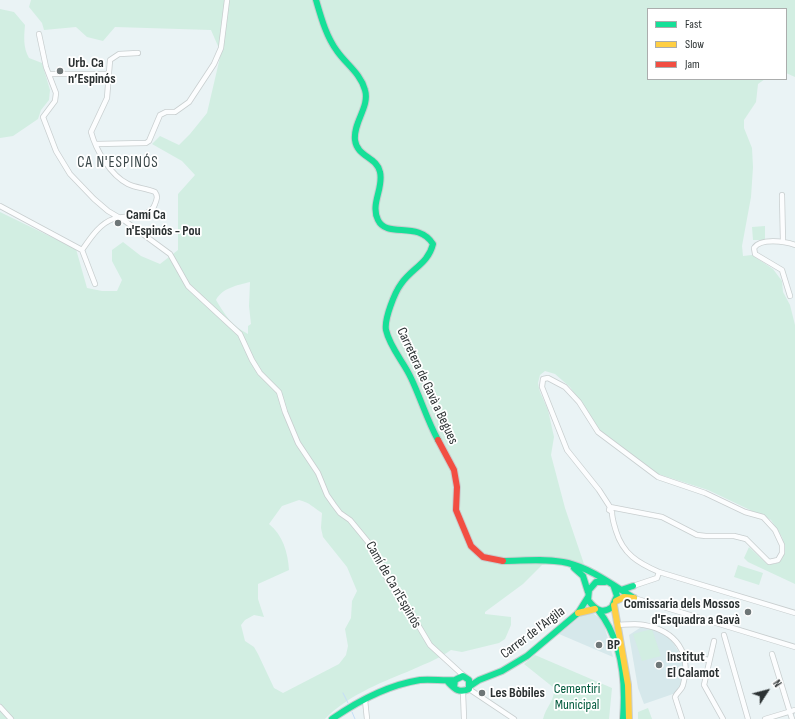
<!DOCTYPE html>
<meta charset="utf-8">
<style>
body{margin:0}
#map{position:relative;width:795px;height:719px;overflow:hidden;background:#eaf3f5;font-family:"Sofia Sans Condensed",sans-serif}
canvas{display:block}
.legend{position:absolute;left:647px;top:8px;width:140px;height:72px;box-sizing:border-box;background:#fff;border:1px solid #abadad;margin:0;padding:5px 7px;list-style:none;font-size:12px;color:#2c3233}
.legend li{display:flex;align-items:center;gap:8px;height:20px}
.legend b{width:20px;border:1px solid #abadad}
.north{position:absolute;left:747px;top:671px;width:40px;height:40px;-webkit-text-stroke:3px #fff;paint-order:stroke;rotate:54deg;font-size:11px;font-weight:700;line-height:16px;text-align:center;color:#2c3233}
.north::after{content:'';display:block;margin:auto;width:14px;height:18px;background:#2c3233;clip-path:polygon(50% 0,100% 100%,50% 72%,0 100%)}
</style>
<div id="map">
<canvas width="795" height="719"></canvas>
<ul class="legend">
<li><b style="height:5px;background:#16e098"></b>Fast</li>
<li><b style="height:5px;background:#ffcf43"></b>Slow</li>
<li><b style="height:5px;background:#f24e42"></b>Jam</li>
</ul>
<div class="north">N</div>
</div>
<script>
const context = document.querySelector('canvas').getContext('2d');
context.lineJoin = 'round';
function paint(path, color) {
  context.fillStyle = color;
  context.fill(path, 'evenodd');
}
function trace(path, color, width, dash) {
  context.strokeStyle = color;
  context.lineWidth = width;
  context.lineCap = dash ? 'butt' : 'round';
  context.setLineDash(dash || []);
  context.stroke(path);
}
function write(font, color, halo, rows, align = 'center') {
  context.font = font + ' "Sofia Sans Condensed",sans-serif';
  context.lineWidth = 3.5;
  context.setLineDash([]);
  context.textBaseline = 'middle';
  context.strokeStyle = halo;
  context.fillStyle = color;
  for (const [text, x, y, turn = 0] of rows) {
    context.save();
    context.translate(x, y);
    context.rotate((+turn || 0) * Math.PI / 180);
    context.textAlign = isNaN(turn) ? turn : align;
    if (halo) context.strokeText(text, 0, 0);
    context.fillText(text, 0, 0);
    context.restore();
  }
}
const built = new Path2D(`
 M589,614H594L603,621L613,657L559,634L582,615Z
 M643,626L658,630L671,639L683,659L685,666L681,687L673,694L644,704L638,688L629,635Z`);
const green = new Path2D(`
 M31,0H795V77L786,73V9H648V79H765L758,84L756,102L744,120V128L752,148L753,167L751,197L742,246L743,256L752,255L773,269L782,281L783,292L790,305L795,325V584L748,562L744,558L749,547L767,564H775L782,559L785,549L782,537L771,520L708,490L658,474L598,429L570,387L555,374L545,371L540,375L538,383L540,392L548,410L554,437L551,455L565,508L584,564L566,559L542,565L523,584L485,612V614L511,617V625L505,639L499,643L462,652L451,650C437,660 422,665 407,672C379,683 346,697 325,719H0V212L76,249L87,288L102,291H117L122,280L112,261V250L123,242L141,256L160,264L178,250V194L195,175L182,161L152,144L160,136L179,145L190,134L207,113L221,53L211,30L115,27L103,41L87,37L76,27L44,30L42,23L29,7ZM250,282L249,306L251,324L248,326V334C232,326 225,315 216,300C222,288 238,285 250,282ZM299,500C311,503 312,507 322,513L321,528L323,537L347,567L357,591L352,601L351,618L345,629L348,646L346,655L339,664L283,693L274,688L258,654L254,647L245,641L241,625L245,620L254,615L264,617L258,599V584L289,570C288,553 283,535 269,524L282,506Z
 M0,9L14,12L25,25C24,37 23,47 29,58L42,63L50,90L49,100L41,110L38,119L13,136L0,138Z
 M765,226V240H753L752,227Z
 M738,565L763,573L759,585L734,577Z
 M652,629L661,656L642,661L633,634Z
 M535,655L612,688L609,719H543C546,706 555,701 554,688L524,664Z
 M648,708L652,719H638V712Z`);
const stream = new Path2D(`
 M343,693L348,703
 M352,712L355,719`);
const street = new Path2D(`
 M39,34L46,67L56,93L55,101L43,117L56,151L70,174L94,199L108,211L125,221L170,254L188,286L240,334L252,360L260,373L279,392L285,412L298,443L318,473L327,495L334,505L340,513L350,520L373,548L386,577L402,598L430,645L465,677
 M49,74H109
 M96,144L146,143L149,141L160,115L166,112H175L189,102L214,64L221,48L227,0
 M782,195L783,242
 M0,206L82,250L95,284
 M82,250C90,239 99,224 113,219C125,214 150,220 155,204C157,199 158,196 155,192C146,188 136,188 128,184C110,175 96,150 91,132L107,98L110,60L119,54L138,53
 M790,296L782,270L755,254L754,248C760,238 785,241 795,245
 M610,507L662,517L697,535L706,536H734L746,539L769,562L778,560L782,553V545L775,530L763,517L745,512L705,493L658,477L598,432L579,402L565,387L548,378L543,379L542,387L567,450L599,490L610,507L609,510L612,512
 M612,512C612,519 614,524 616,531C623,554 638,563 659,572L795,613
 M633,586L657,578L659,572
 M634,598L795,647
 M617,625C625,625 636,623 644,625C676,631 692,653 683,685C682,690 677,692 675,697L682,719
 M724,635L748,719
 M714,641L704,685L723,719
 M683,653L708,660
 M772,654L792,719
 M469,689L514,719
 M463,692L464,719
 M365,700L367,719
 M0,707L11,719
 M765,719L795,710`);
const fast = new Path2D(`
 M316,0C321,17 326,36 337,51C346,64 361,74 365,90C370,107 353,122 355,140C357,157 377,157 380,172C384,188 370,204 378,220C387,239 418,220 433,244C428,264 412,268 401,284C395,292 384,319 386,330C390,348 404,362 411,378C421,399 427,420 438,440
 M503,561C524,561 548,558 568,563C592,569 614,586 634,598
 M574,568L583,576L588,592
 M605,582H596L589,590L588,600C595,609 602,615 612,607L617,596L614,587
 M621,590L633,586
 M598,610C622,640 626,682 623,719
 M447,681C454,688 458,694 469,689V680L463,676L455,680L454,687
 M470,686L479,680L502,671L527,656L578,613L588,597
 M332,719C358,701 388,685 420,680C432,679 444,681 455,680`);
const slow = new Path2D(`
 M616,601L624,597L634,598
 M614,605L628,685L629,719
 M578,613L595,609`);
const jam = new Path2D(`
 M438,440L454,470L457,487L456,510L471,546L483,557L503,561`);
const markers = [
 [60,71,4,"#6e7677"],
 [118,223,4,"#6e7677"],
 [748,612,4,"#6e7677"],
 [599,645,4,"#6e7677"],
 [659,665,4,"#6e7677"],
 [482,693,4,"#6e7677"]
];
const poiNames = [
 ["Urb. Ca",68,63],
 ["n’Espinós",68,79],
 ["Camí Ca",126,215],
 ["n'Espinós - Pou",126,231],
 ["Comissaria dels Mossos",740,604,"right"],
 ["d'Esquadra a Gavà",740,620,"right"],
 ["BP",607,645],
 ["Institut",667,657],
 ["El Calamot",667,673],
 ["Les Bòbiles",490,693]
];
const streetNames = [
 ["Carretera de Gavà a Begues",427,386,65],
 ["Camí de Ca n'Espinós",393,585,60],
 ["Carrer de l'Argila",533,633,-37]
];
const parkNames = [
 ["Cementiri",577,689],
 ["Municipal",577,705]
];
const neighbourhoodNames = [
 ["CA N'ESPINÓS",118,163]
];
paint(built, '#d6e8eb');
paint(green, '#d2eee2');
trace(stream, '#c5ddf8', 1);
trace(street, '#c8cecf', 6);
trace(fast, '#c8cecf', 8);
trace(slow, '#c8cecf', 8);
trace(jam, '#c8cecf', 8);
trace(street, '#fcfdfe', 4.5);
trace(fast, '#16e098', 6);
trace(slow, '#ffcf43', 6);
trace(jam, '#f24e42', 6);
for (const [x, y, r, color] of markers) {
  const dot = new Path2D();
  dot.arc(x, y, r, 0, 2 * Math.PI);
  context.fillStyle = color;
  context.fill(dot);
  trace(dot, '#fff', 1.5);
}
write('bold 14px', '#2c3233', '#fff', poiNames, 'left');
write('14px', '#2c3233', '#fff', streetNames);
write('14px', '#005a3c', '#fff', parkNames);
context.letterSpacing = '1px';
write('15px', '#3b484a', '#fff', neighbourhoodNames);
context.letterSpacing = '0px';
</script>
